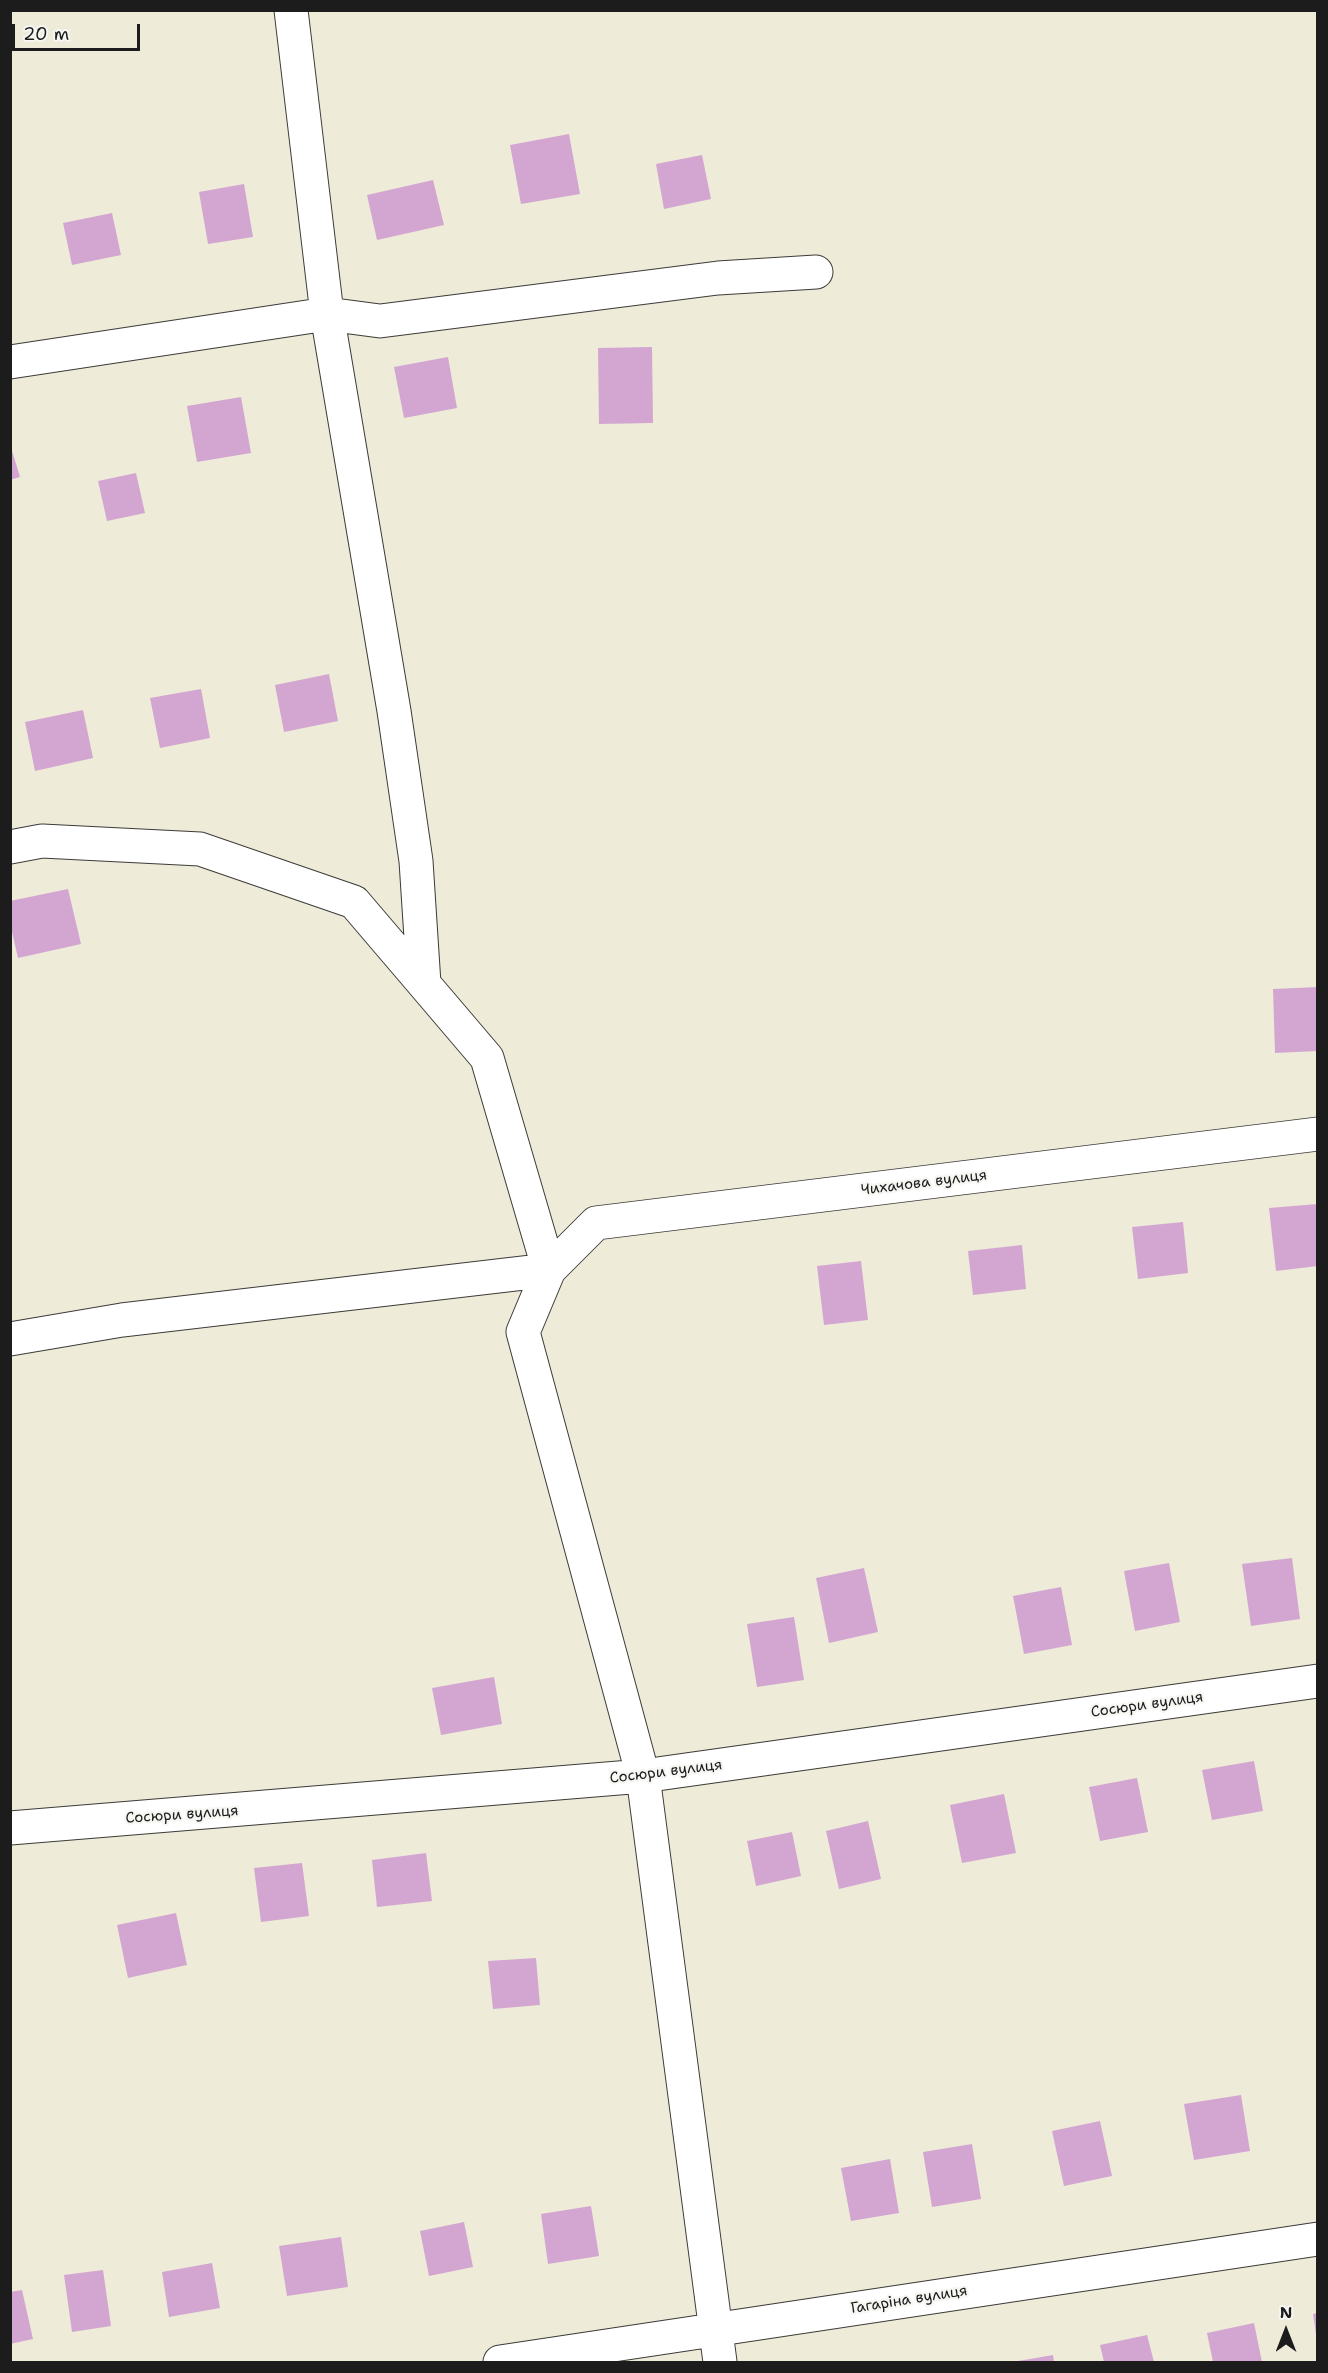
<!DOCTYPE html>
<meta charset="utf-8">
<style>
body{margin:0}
#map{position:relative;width:1328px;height:2373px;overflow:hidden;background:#eeebd8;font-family:"Shantell Sans",sans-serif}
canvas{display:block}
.frame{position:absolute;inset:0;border:12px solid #1c1c1c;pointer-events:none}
.north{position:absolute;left:1256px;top:2301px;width:60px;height:60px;-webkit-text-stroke:4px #f6f6f2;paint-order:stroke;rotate:0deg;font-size:16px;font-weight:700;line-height:24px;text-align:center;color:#1c1c1c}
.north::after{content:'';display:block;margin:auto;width:21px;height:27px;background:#1c1c1c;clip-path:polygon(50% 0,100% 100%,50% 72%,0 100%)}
.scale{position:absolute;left:12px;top:24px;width:128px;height:27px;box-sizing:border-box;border:3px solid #1c1c1c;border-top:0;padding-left:8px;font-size:18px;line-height:21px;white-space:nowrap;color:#1c1c1c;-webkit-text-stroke:4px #f6f6f2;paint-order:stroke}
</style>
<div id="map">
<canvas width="1328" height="2373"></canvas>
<div class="frame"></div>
<div class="north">N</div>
<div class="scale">20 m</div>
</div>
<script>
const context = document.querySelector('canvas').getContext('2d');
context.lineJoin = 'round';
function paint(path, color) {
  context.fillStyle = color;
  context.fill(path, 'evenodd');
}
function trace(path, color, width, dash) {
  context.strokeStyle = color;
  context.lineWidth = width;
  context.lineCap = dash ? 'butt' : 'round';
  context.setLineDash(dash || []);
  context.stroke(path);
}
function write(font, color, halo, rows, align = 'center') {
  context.font = font + ' "Shantell Sans",sans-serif';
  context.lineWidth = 4.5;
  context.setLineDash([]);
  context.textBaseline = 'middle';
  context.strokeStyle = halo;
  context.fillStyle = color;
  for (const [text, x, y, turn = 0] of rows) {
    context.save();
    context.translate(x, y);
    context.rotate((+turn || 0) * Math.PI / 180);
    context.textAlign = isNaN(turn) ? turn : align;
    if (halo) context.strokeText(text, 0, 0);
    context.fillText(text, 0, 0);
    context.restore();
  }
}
const building = new Path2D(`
 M569,134L580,194L521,204L510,145Z
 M702,155L711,199L664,209L656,164Z
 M433,180L444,225L377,240L367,195Z
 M244,184L253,237L208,244L199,192Z
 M112,213L121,255L72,265L63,223Z
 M652,347L653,423L599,424L598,348Z
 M448,357L457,408L404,418L394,367Z
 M241,397L251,453L197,462L187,406Z
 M10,444L20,477L10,480Z
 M136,473L145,513L107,521L98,481Z
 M329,674L338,721L284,732L275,685Z
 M201,689L210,738L160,748L150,698Z
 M83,710L93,758L35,771L25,722Z
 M68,889L81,944L18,958L10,923V901Z
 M1318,987V1051L1275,1053L1273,989Z
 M1318,1204V1266L1276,1271L1269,1208Z
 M1183,1222L1188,1273L1138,1279L1132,1227Z
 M1022,1245L1026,1289L973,1295L968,1251Z
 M861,1261L868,1320L824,1325L817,1266Z
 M1292,1558L1300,1619L1251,1626L1242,1564Z
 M1169,1563L1180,1622L1135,1631L1124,1571Z
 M864,1568L878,1632L829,1643L816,1578Z
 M1061,1587L1072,1645L1024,1654L1013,1596Z
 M794,1617L804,1680L757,1687L747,1624Z
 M494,1677L502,1724L441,1735L432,1688Z
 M1254,1761L1263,1811L1212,1820L1202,1770Z
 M1137,1778L1148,1832L1100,1841L1089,1787Z
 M1004,1794L1016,1853L962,1863L950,1805Z
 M868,1821L881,1879L839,1889L826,1831Z
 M792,1832L801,1876L756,1886L747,1841Z
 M426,1853L432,1901L377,1907L372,1860Z
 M302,1863L309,1916L261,1922L254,1868Z
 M176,1913L187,1965L128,1978L117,1925Z
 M536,1958L540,2005L493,2009L488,1961Z
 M1241,2095L1250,2151L1194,2160L1184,2104Z
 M1100,2121L1112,2176L1064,2186L1052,2131Z
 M972,2144L981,2199L932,2207L923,2152Z
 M890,2159L899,2213L851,2221L841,2168Z
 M591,2206L599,2256L548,2264L541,2214Z
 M464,2222L473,2267L429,2276L420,2231Z
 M341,2237L348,2287L287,2296L279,2246Z
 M212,2263L220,2308L169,2317L162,2272Z
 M103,2270L111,2326L72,2332L64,2275Z
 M22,2290L33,2339L10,2344V2292Z
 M1318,2313V2334H1316L1313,2314Z
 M1254,2323L1262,2362H1213L1207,2333Z
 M1147,2335L1154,2362H1104L1100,2345Z
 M1053,2355L1054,2362H1018V2361Z`);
const minor = new Path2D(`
 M291,10L327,314L394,711L416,861L424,984L487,1058L549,1270L523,1332L643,1776L720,2362
 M10,362L327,314L380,321L718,278L816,272
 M10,847L42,841L200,849L354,902L424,984
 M10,1339L122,1320L549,1270L596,1223L1318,1134
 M10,1828L643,1776L1318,1681
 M500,2362L1318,2239`);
const streetNames = [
 ["Чихачова вулиця",924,1183,-7],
 ["Сосюри вулиця",1147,1705,-8],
 ["Сосюри вулиця",666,1772,-7],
 ["Сосюри вулиця",182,1815,-4],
 ["Гагаріна вулиця",909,2300,-9]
];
paint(building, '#d3a6d2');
trace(minor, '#3c3b38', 35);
trace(minor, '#fff', 33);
write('15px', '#1c1c1c', '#f6f6f2', streetNames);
</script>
